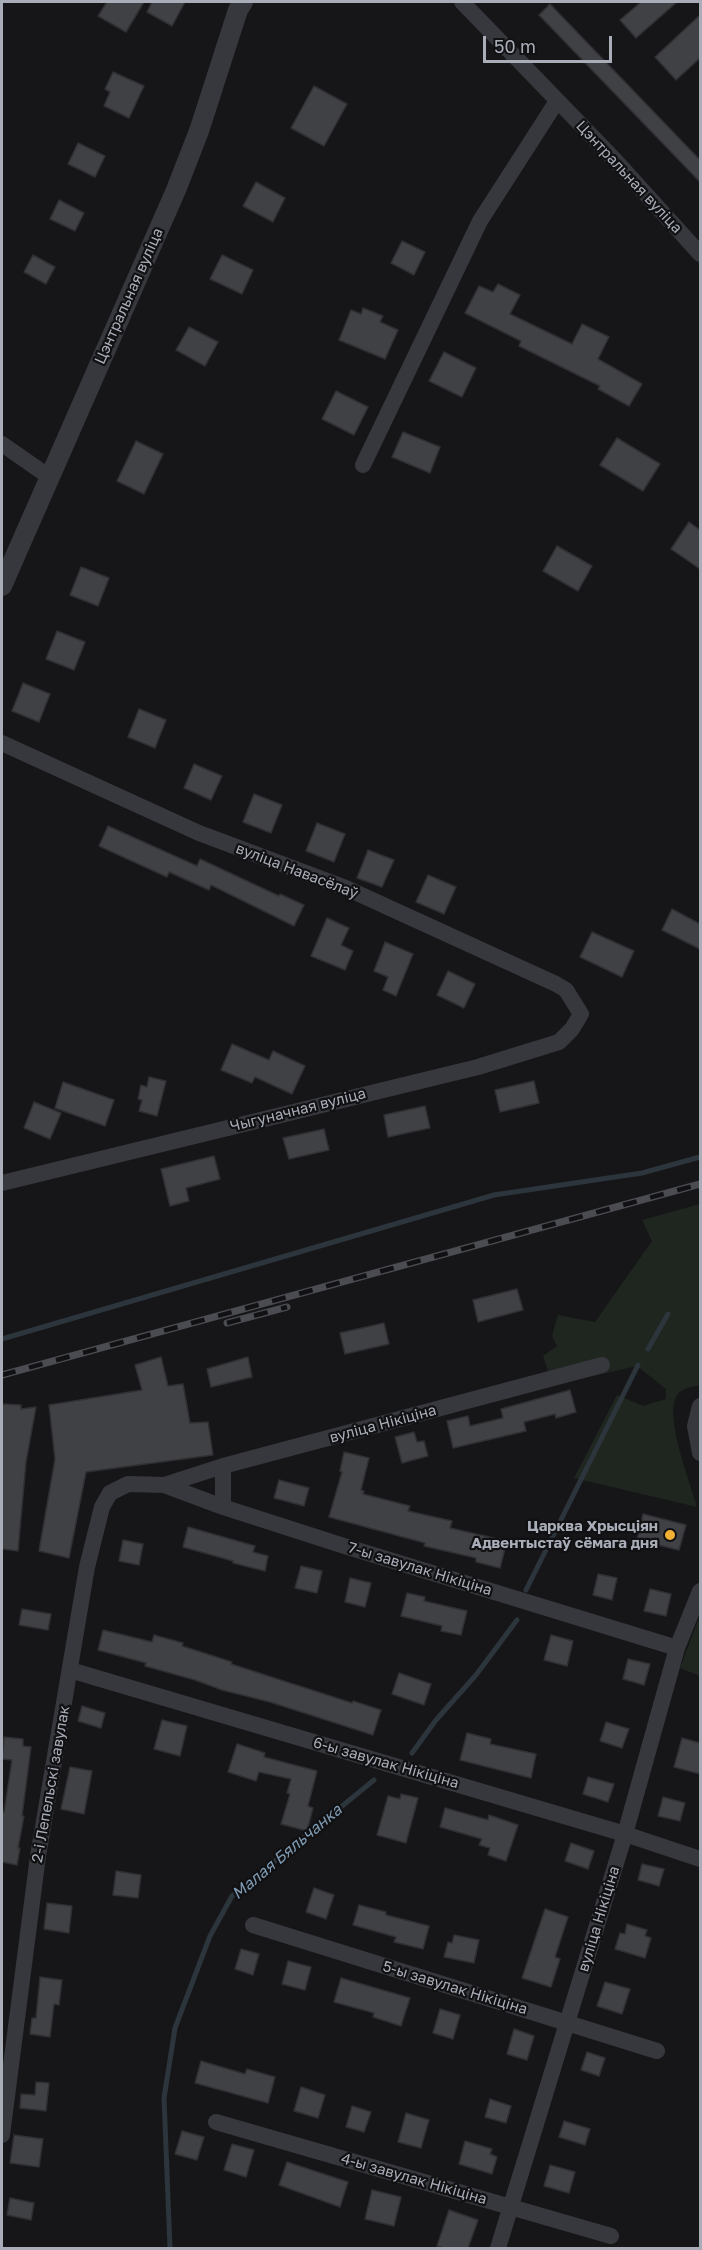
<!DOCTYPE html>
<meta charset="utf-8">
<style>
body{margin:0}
#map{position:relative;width:702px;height:2250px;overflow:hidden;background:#161618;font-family:"Golos Text",sans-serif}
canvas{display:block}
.frame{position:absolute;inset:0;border:3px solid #a8adb8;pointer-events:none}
.scale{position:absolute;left:483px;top:36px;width:129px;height:27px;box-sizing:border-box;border:3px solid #a8adb8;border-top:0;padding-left:8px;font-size:18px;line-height:21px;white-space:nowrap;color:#a8adb8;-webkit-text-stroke:4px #111113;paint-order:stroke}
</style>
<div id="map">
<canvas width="702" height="2250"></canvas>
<div class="frame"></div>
<div class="scale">50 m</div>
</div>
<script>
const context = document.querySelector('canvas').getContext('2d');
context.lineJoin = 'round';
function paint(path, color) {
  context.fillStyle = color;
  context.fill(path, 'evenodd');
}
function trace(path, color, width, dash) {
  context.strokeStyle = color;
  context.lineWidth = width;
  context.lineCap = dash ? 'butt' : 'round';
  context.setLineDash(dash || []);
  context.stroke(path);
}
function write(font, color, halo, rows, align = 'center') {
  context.font = font + ' "Golos Text",sans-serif';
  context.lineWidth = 4.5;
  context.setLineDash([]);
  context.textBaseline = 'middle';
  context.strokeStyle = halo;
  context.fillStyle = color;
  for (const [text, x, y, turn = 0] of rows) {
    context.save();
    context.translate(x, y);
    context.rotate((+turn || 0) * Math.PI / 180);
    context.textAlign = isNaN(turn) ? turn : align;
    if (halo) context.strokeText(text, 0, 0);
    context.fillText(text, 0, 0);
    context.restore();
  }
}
const green = new Path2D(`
 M700,1204V1385C692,1387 680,1388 676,1397C665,1419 690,1482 697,1507L574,1478L617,1395L643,1406L666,1399V1389L637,1366L576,1380L548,1371L543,1356L557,1346L552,1336L558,1315L595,1322L652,1241L642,1220Z
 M700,1615V1676L680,1668Z`);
const stream = new Path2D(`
 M2,1339L494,1195L642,1173L700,1157
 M648,1349L668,1314
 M526,1590L638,1365
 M412,1753L436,1720L476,1675L517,1620
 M170,2248L164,2098L175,2028L210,1936L232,1896L374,1780`);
const building = new Path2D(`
 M107,2H144L126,32L98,16Z
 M152,2H185L172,26L147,12Z
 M641,2H677L636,38L620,20Z
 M550,4L700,160V182L539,15Z
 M700,15V58L676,80L655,57Z
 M113,72L144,86L129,118L104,106L110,92L105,89Z
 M314,86L347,104L324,146L291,128Z
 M78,143L105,156L95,177L68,164Z
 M256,182L285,198L273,222L243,206Z
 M59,200L84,213L75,231L50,219Z
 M402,241L425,252L414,275L391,263Z
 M33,255L55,267L46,284L24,272Z
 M222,255L253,270L242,294L210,279Z
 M498,284L520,295L510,314L572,344L582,324L609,337L598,359L642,384L629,406L598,389L600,386L519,346L521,341L465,313L479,286L493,292Z
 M363,308L383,316L380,322L398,330L385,359L339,340L351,310L361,314Z
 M189,327L218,342L205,366L176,350Z
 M444,352L476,368L462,397L429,381Z
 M336,391L368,407L354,435L322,419Z
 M403,432L440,447L430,473L392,457Z
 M617,438L660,464L643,491L600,465Z
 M136,441L163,454L144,494L117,481Z
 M689,522L700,530V569L671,549Z
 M557,546L592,566L578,591L543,571Z
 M81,567L109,578L98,606L70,595Z
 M57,631L85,642L74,670L46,659Z
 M23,683L50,694L39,722L12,711Z
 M139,709L166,720L155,748L128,737Z
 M194,764L222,776L211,800L184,788Z
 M254,794L282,805L271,833L243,822Z
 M317,823L345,834L334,862L306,851Z
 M108,826L197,866L200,859L279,896L280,894L304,905L294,926L211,885L209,890L169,872L167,877L99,846Z
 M368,850L394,860L382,887L357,878Z
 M428,875L456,887L444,914L416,902Z
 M672,909L700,924V949L662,930Z
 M327,918L349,928L341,945L353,951L345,970L311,956Z
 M592,932L634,951L622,977L580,957Z
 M385,942L413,954L396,996L383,990L388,977L374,971Z
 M448,971L475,984L464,1008L437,995Z
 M232,1044L269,1060L273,1051L305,1066L292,1094L255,1077L252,1083L221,1070Z
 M149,1077L166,1081L157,1116L139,1111L142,1100L138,1099L141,1085L147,1087Z
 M534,1081L539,1103L500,1112L495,1090Z
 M63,1082L114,1100L105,1126L55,1108Z
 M34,1102L61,1113L50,1139L24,1128Z
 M425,1106L430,1128L388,1137L384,1115Z
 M324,1129L329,1150L289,1159L283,1138Z
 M214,1156L220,1179L186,1188L189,1201L170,1206L161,1169Z
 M517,1289L523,1310L478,1322L473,1300Z
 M384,1323L389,1344L345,1354L340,1333Z
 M161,1357L168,1386L183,1384L190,1423L208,1422L213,1455L86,1472L69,1558L39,1551L55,1459L49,1405L142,1390L135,1365Z
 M248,1357L252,1377L211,1387L207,1369Z
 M570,1390L576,1412L556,1418L555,1414L524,1422L526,1431L453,1448L447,1421L468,1416L470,1426L503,1418L501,1409Z
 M2,1404L21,1405V1409L36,1407L26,1462L18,1551L2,1549Z
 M414,1432L417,1442L424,1441L428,1456L402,1463L395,1437Z
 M344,1452L369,1458L361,1490L364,1491L363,1494L410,1506L408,1511L452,1521L450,1528L507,1541L500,1568L476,1562V1558L424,1546L425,1543L329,1517L342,1472L340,1471Z
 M279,1480L309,1488L304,1506L274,1498Z
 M643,1514L686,1525L679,1550L637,1540Z
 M188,1527L255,1546L253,1552L268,1556L265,1571L233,1563V1561L183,1547Z
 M123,1540L143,1544L139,1565L119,1561Z
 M301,1566L322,1571L317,1593L295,1588Z
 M598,1574L617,1578L612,1600L593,1595Z
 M350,1578L371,1583L365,1607L345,1602Z
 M650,1589L671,1594L666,1616L644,1611Z
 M407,1593L425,1597L424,1601L467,1611L461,1635L441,1631L442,1626L401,1616Z
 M22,1609L51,1614L48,1630L19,1625Z
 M103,1630L152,1642L154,1635L183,1643L182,1646L232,1662L231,1664L352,1703L353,1701L381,1710L373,1735L270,1702L222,1690L195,1680L145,1666L146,1663L98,1650Z
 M551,1635L573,1641L567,1666L544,1660Z
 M628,1659L650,1664L644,1685L623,1679Z
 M399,1673L431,1684L424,1705L392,1694Z
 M82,1706L105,1713L101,1728L78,1721Z
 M162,1720L187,1726L180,1756L154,1749Z
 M606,1722L629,1729L622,1748L600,1741Z
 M467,1733L491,1739L490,1744L536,1754L531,1778L460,1760Z
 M4,1737L23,1739V1746L31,1747L22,1816H24L18,1848H20L17,1865L2,1862V1811L4,1812L12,1760L2,1759Z
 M682,1738L700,1743V1774L674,1767Z
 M237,1744L265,1753L264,1757L317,1771L308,1806L313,1808L307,1831L281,1824L290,1794L287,1793L291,1779L259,1772L256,1781L228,1772Z
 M70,1767L92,1771L84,1814L61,1809Z
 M588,1777L614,1784L608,1802L583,1794Z
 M401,1794L418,1798L406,1843L377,1835L388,1796L400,1799Z
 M663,1797L685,1803L680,1821L658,1816Z
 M445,1808L488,1820L489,1815L518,1825L506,1861L488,1855L490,1848L479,1845L482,1839L440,1827Z
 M571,1843L594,1851L588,1869L565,1861Z
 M642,1864L664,1869L659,1886L638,1880Z
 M116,1871L141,1875L138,1898L113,1895Z
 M314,1888L334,1895L326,1919L306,1912Z
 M47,1903L72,1906L69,1933L44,1929Z
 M359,1905L386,1912V1915L429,1926L423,1949L394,1942L396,1937L353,1925Z
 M545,1909L568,1917L555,1957L560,1959L551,1987L522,1978Z
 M627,1924L647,1930L645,1936L651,1938L645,1958L615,1949L620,1933L625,1934Z
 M454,1935L479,1940L474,1963L444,1957L448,1942L452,1943Z
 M241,1949L259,1954L253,1975L235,1969Z
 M288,1961L311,1967L305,1990L282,1984Z
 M40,1977L62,1980L59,2005L54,2004L50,2037L30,2034L32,2018H36Z
 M341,1978L410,1998L401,2026L373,2017L374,2013L334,2002Z
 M605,1982L630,1989L622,2014L597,2006Z
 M440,2009L460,2015L453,2039L433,2033Z
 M514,2029L534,2036L527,2060L507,2054Z
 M587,2052L605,2058L599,2076L581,2070Z
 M201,2061L245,2074L247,2069L275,2077L268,2103L195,2083Z
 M36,2082L49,2083L46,2111L20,2108L21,2094L35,2095Z
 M301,2087L325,2095L318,2118L294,2111Z
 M490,2099L511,2106L506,2123L485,2117Z
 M352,2106L371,2112L364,2132L346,2127Z
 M406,2113L429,2120L421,2148L398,2142Z
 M564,2121L590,2129L585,2145L559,2137Z
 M182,2131L204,2137L197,2160L175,2154Z
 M14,2135L43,2139L39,2167L10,2163Z
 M465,2141L492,2149L490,2154L497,2157L492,2174L459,2164Z
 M232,2144L254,2150L246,2177L224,2170Z
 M287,2162L348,2182L340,2207L279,2185Z
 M550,2165L575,2172L569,2193L544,2186Z
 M372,2190L401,2197L394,2226L365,2219Z
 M10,2198L34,2203L31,2220L7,2215Z
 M449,2210L478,2220L468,2248H445L437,2246Z`);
const minor = new Path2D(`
 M462,2L615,160L700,254
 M2,444L48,476
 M363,465L480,221L557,101
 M2,743L199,833L346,888L556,984L566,990L581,1014L572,1029L559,1042L478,1067L2,1183
 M700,1406L695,1426L700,1453
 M223,1466V1507
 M164,1485L223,1466L602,1365
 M70,1670L625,1834L700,1859
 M253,1925L657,2051
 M216,2122L611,2236
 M2,2135L38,1856L87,1567L102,1507L110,1493L128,1484L164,1485L223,1507L341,1545L677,1648
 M498,2248L625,1834L677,1648L700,1591`);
const tertiary = new Path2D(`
 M2,586L176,190L199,131L238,10L243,2`);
const rail = new Path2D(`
 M227,1323L287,1307
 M2,1375L700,1184`);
const markers = [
 [670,1535,6,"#f2b134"]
];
const streetNames = [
 ["Цэнтральная вуліца",629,177,47],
 ["Цэнтральная вуліца",129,296,-66],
 ["вуліца Навасёлаў",297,871,21],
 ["Чыгуначная вуліца",298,1110,-14],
 ["вуліца Нікіціна",383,1424,-15],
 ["7-ы завулак Нікіціна",420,1569,17],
 ["6-ы завулак Нікіціна",386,1763,16],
 ["2-і Лепельскі завулак",51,1784,-80],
 ["вуліца Нікіціна",599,1919,-73],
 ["5-ы завулак Нікіціна",455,1988,17],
 ["4-ы завулак Нікіціна",414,2179,16]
];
const poiNames = [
 ["Царква Хрысціян",658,1526],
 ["Адвентыстаў сёмага дня",658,1543]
];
const waterNames = [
 ["Малая Бяльчанка",287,1852,-40]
];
paint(green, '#1e261f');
trace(stream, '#2c353c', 5);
paint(building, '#404145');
trace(building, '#303034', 1.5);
trace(minor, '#37383d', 16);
trace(tertiary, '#37383d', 20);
trace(rail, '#4a4c52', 7);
trace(rail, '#111113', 4.5, [14]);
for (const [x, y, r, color] of markers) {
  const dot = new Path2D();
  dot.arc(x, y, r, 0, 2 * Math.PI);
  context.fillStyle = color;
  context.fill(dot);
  trace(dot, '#111113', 2);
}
write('15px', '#a8adb8', '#111113', streetNames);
write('bold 15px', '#a8adb8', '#111113', poiNames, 'right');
write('italic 16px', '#7f9bb3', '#111113', waterNames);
</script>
